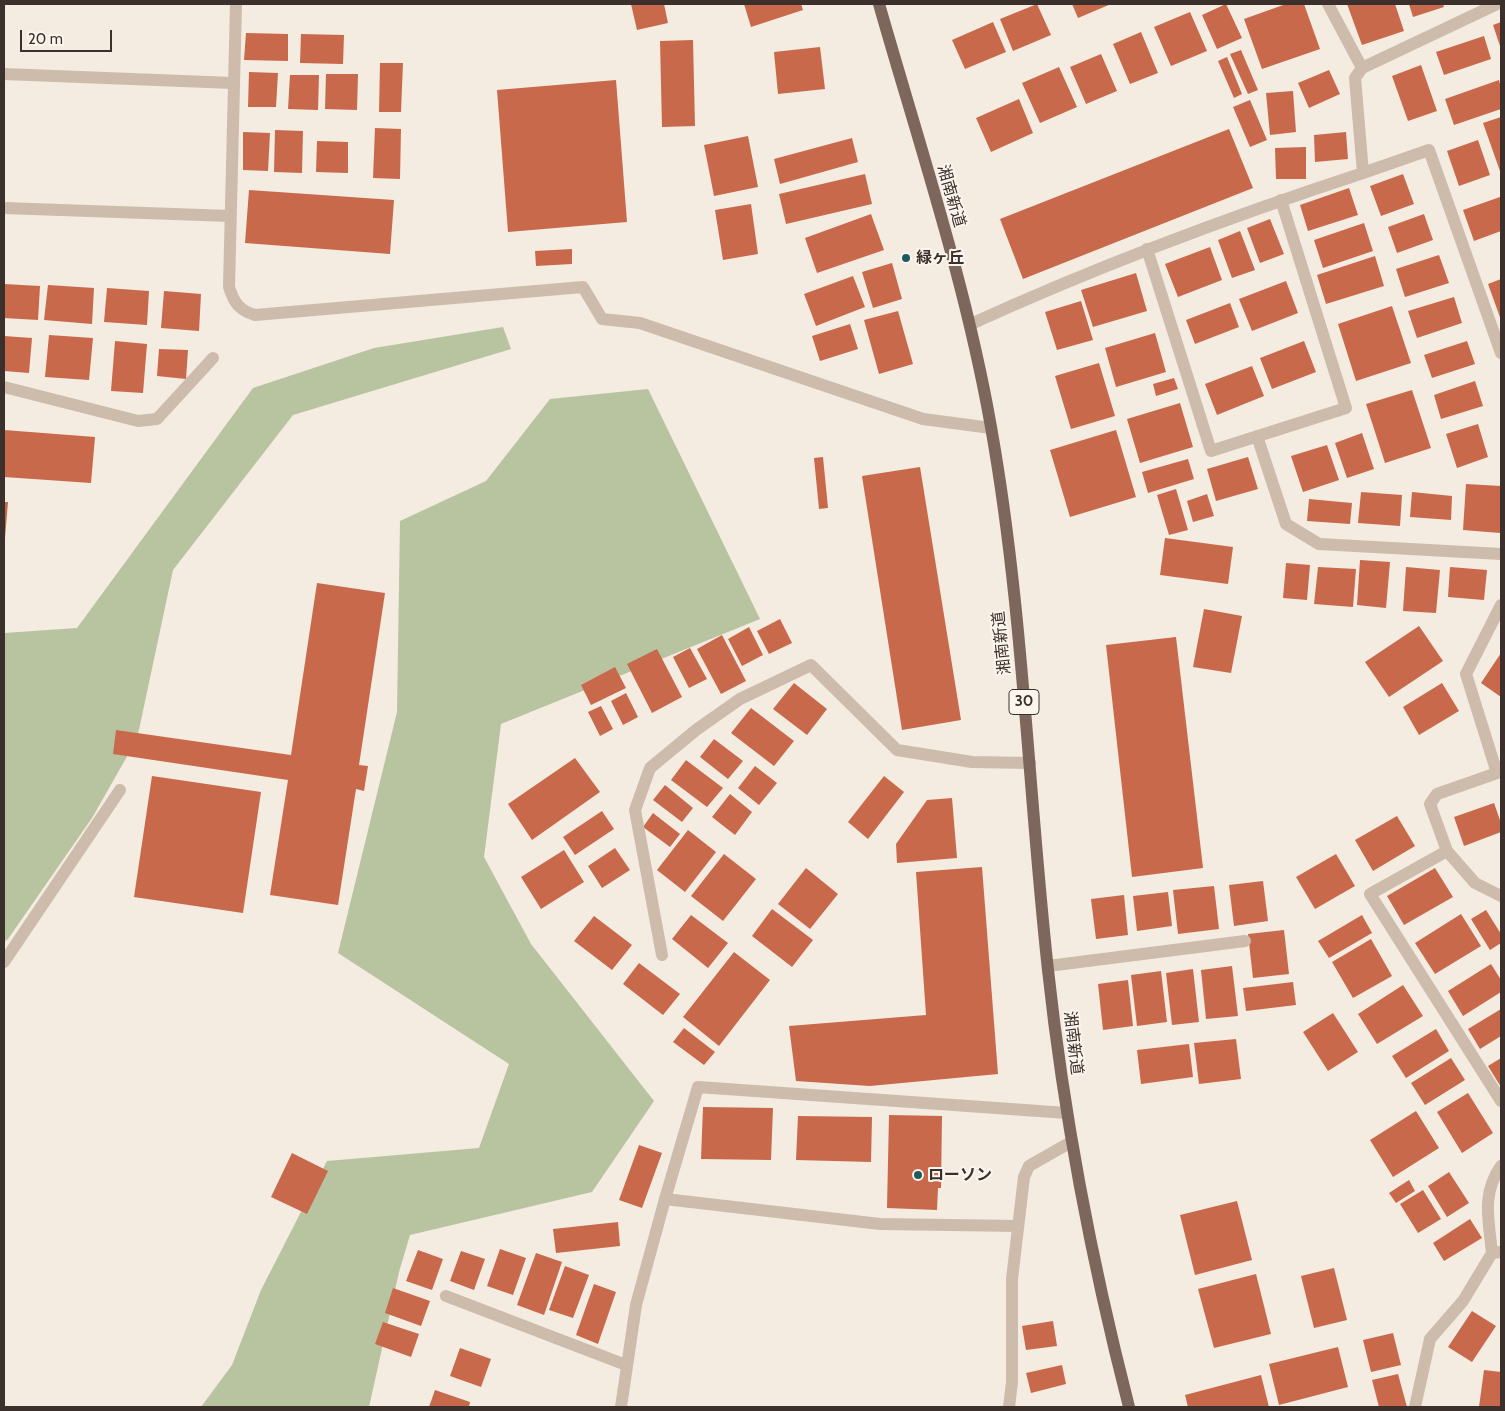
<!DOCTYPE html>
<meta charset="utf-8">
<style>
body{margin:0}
#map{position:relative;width:1505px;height:1411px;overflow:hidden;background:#f4ebe1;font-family:Cabin,sans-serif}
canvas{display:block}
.frame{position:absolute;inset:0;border:5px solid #3b302b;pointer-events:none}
.scale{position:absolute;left:20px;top:30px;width:92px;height:22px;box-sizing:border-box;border:2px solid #3b302b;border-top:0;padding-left:6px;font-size:15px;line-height:18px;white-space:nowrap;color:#3b302b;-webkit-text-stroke:4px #fbf5ee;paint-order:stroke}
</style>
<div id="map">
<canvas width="1505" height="1411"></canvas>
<div class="frame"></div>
<div class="scale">20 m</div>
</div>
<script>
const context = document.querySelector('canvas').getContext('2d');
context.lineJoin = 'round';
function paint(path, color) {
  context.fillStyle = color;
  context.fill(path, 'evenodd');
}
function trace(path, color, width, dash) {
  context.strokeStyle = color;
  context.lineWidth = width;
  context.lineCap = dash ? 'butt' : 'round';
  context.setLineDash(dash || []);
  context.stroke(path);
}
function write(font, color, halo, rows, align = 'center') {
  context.font = font + ' Cabin,"Noto Sans JP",sans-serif';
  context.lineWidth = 4;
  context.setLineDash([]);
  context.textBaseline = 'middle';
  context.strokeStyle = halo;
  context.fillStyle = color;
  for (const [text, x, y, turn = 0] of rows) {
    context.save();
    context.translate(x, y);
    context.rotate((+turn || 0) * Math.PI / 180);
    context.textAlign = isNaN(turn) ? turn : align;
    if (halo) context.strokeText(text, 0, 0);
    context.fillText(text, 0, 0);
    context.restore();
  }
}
const green = new Path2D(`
 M503,327L511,349L293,415L173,570L137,739L92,818L8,939L4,942V633L77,628L253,388L374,348Z
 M648,389L760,619L501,724L484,857L531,944L654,1101L592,1192L410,1235L399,1272L369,1407H201L232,1365L261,1290L327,1161L479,1148L509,1064L338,953L397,712L400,521L486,481L550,399Z`);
const building = new Path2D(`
 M631,4H664L668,23L637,30Z
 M744,4H801L803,10L751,27Z
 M1037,4L1051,35L1013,51L1000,19Z
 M1072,4H1111L1078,18Z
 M1226,4L1242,38L1217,49L1202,15Z
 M1286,4H1304L1320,49L1262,69L1244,19Z
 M1347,4H1395L1404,31L1362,45Z
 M1409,4H1443L1444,7L1413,17Z
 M1190,12L1207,51L1171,66L1154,27Z
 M993,22L1006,52L965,69L952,40Z
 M1501,22V49L1493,25Z
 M1141,32L1158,73L1130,84L1113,44Z
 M246,33L288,34V61L244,60Z
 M301,34L344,35L343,64L300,63Z
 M1484,36L1491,59L1444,75L1436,52Z
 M693,40L695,126L662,127L660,41Z
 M820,47L825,89L778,94L774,52Z
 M1241,50L1258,90L1248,94L1230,54Z
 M1101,54L1117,91L1086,104L1070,67Z
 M1227,57L1242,94L1234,98L1218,61Z
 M380,63H403L401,112H379Z
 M1421,65L1437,111L1408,121L1392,76Z
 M1059,67L1077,107L1040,123L1022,83Z
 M1329,70L1340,94L1309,108L1298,83Z
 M249,72L278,73L276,107H248Z
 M326,74H358L357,110L325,109Z
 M290,75H319L318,110L288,109Z
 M616,80L627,222L508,232L497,90Z
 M1499,80L1501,88V109L1454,125L1445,99Z
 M1293,91L1296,132L1270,135L1266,93Z
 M1019,99L1033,133L991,152L976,118Z
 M1250,100L1267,140L1250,147L1233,107Z
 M1501,117V174L1483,123Z
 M375,128L401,129L400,179L373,178Z
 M1229,129L1253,188L1023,279L1000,219Z
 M275,130L303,131L302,173L274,172Z
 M243,132L270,133L268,171L243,170Z
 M1346,132L1348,159L1315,162L1314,135Z
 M748,136L758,187L714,196L704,145Z
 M852,138L858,162L780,184L774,159Z
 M1478,140L1490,175L1459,186L1447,151Z
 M317,141L348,142V173L316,172Z
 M1306,147V179H1276L1275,148Z
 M865,174L872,204L786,224L779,194Z
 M1403,174L1414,204L1381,216L1370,186Z
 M1349,188L1358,215L1308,231L1300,205Z
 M249,190L394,200L390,254L245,243Z
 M1500,197L1501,231L1474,241L1463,210Z
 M751,204L758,254L723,260L715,210Z
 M871,214L884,250L817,273L805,238Z
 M1424,214L1433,240L1397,253L1388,227Z
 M1270,219L1284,254L1260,263L1247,228Z
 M1364,223L1373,251L1323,268L1314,240Z
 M1240,231L1255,270L1232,278L1218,240Z
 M1210,247L1222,280L1178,297L1165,264Z
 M572,249V264L536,266L535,251Z
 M1439,255L1449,283L1405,297L1396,269Z
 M1375,256L1384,286L1326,304L1317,275Z
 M892,263L902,299L873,308L862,272Z
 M1136,273L1147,311L1093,327L1081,290Z
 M853,276L865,307L816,326L804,294Z
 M1501,279V320L1488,284Z
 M1286,281L1298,313L1252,331L1239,299Z
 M4,284L40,286L38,320L4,318Z
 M48,285L94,288L92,324L44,320Z
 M107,288L149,291L147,325L104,322Z
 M164,291L201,294L199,331L161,328Z
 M1454,297L1462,323L1417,338L1408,311Z
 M1081,301L1093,340L1057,350L1045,312Z
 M1230,303L1239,327L1195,344L1186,320Z
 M1392,306L1411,363L1356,381L1338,324Z
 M898,311L913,364L879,374L864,320Z
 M850,324L858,349L820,361L812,336Z
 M1155,333L1166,372L1116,387L1105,348Z
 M49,335L93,338L89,380L45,377Z
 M4,336L32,338L29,373L4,371Z
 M115,341L147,344L143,393L111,391Z
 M1304,341L1316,372L1272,389L1260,358Z
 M1467,341L1475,364L1432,378L1424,355Z
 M159,349L188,350L186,379L157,376Z
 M1099,363L1115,416L1071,429L1055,376Z
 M1252,366L1264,396L1217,415L1205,384Z
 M1174,378L1178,389L1156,396L1153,384Z
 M1475,381L1483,406L1441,419L1434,395Z
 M1412,390L1431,448L1385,463L1366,404Z
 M1180,403L1193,447L1140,463L1127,419Z
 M1478,424L1488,457L1457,468L1446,434Z
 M4,430L95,437L91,483L4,477Z
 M1116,430L1136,497L1070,517L1050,450Z
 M1362,433L1374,469L1347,478L1335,443Z
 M1327,445L1339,480L1303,492L1291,456Z
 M823,457L828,508L819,509L814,458Z
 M1248,457L1258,489L1216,501L1207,469Z
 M1188,459L1194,479L1148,493L1142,472Z
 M920,467L961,720L902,730L862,476Z
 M1466,484L1501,486L1500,533L1463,530Z
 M1176,489L1188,530L1169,535L1157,495Z
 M1361,492L1402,495L1400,526L1358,523Z
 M1412,492L1452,496L1451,520L1410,517Z
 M1207,494L1214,516L1193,522L1187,501Z
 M1309,499L1352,503L1350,524L1307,521Z
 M4,502H8L5,538H4Z
 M1165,538L1233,547L1228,584L1160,575Z
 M1360,560L1390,562L1386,608L1357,605Z
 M1286,563L1310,565L1307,600L1283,598Z
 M1318,567L1356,569L1353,607L1314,604Z
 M1406,567L1440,570L1436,613L1403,611Z
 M1450,567L1487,570L1484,600L1448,597Z
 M317,583L385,593L359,765L368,766L364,791L356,789L338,905L270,895L288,780L113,754L116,730L291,755Z
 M1204,609L1242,616L1231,673L1193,667Z
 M780,619L792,643L769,654L757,631Z
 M1419,626L1443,661L1389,697L1365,662Z
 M749,627L763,655L742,666L728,639Z
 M722,635L746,681L721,694L697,649Z
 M1176,637L1203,868L1132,877L1106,645Z
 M690,648L707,679L689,688L673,657Z
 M657,649L682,697L652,713L627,664Z
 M1501,653V697L1481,683Z
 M615,667L626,688L591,705L581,685Z
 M794,683L827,709L807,735L773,709Z
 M1442,683L1459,711L1419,735L1403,707Z
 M626,693L638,717L623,725L611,701Z
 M601,706L613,729L600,736L588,712Z
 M751,708L794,741L774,766L731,733Z
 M714,739L743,761L728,779L700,757Z
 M575,758L600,792L532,840L508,804Z
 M686,760L723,788L707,807L671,780Z
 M755,766L777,783L759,805L738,788Z
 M152,776L261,792L243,913L134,897Z
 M884,776L904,792L868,839L848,822Z
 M665,785L693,808L682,822L653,800Z
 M730,794L752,812L735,835L712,817Z
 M952,798L957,858L897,863L896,844L927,800Z
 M1494,803L1501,823V832L1464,846L1454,817Z
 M602,811L614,829L575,855L563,837Z
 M653,813L680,834L670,847L643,827Z
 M1397,816L1415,846L1373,871L1355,840Z
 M688,830L716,852L685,892L657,870Z
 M615,848L630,870L602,888L588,866Z
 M564,850L584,882L541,909L521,877Z
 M724,854L756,879L723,921L691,896Z
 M1336,854L1355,886L1315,909L1296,877Z
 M982,867L998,1074L870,1086L796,1081L789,1026L926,1015L916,872Z
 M806,868L838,894L810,929L778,904Z
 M1435,868L1453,897L1404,925L1387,896Z
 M1263,881L1268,921L1234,926L1229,885Z
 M1214,886L1219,929L1178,934L1173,890Z
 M1168,892L1172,926L1137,931L1133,896Z
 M1124,895L1128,935L1096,939L1091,899Z
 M772,909L813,940L792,967L752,936Z
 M1486,910L1501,934V943L1490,950L1471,919Z
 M1461,914L1481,946L1435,974L1415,943Z
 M691,915L728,943L708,968L672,939Z
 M1362,915L1372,933L1329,958L1318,941Z
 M594,916L632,945L612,970L574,941Z
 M1284,930L1289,974L1253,978L1248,934Z
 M1371,939L1392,976L1353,998L1332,962Z
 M734,952L770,980L719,1046L683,1017Z
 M639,963L680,994L663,1015L623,984Z
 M1491,964L1501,980V992L1463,1016L1448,991Z
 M1232,966L1238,1016L1206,1019L1201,970Z
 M1193,969L1199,1022L1172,1025L1166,973Z
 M1161,971L1167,1022L1137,1026L1131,975Z
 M1128,980L1133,1026L1103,1030L1098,984Z
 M1293,982L1296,1005L1246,1011L1243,988Z
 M1403,985L1423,1016L1377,1044L1358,1014Z
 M1501,1009V1036L1480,1049L1468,1029Z
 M1333,1013L1358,1052L1328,1071L1303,1032Z
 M684,1028L715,1052L704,1065L673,1042Z
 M1436,1029L1449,1051L1406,1078L1392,1056Z
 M1236,1039L1241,1079L1199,1084L1194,1043Z
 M1189,1044L1193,1077L1141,1084L1137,1050Z
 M1451,1058L1465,1080L1425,1105L1411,1083Z
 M1501,1058V1087L1488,1066Z
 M1468,1093L1493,1133L1462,1153L1437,1112Z
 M703,1107L773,1108L771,1160L701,1159Z
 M1416,1111L1439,1148L1393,1177L1370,1140Z
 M889,1115L942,1116L941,1188H938L937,1210L887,1208Z
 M798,1116L872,1117L871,1162L796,1160Z
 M639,1145L662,1153L642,1208L619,1200Z
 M292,1153L328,1171L307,1214L271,1197Z
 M1449,1172L1469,1203L1447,1217L1428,1186Z
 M1409,1180L1415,1191L1396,1203L1389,1193Z
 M1423,1190L1441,1219L1418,1233L1400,1204Z
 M1237,1201L1252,1260L1195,1275L1180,1215Z
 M1470,1219L1482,1238L1444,1261L1433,1243Z
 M618,1222L620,1246L556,1253L553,1229Z
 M500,1249L526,1258L513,1295L487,1286Z
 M418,1250L443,1259L432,1290L406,1281Z
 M461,1251L485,1259L474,1290L450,1281Z
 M536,1253L562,1262L544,1315L517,1305Z
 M565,1266L589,1275L573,1318L549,1310Z
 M1334,1268L1347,1320L1314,1328L1301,1276Z
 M1256,1274L1271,1334L1214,1348L1198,1289Z
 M594,1284L616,1292L598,1344L576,1335Z
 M393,1288L430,1301L421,1326L385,1313Z
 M1472,1311L1496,1326L1472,1362L1448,1347Z
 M1053,1321L1057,1346L1026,1350L1022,1326Z
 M383,1322L419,1334L411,1357L375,1344Z
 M1393,1333L1401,1365L1371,1372L1363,1340Z
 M1338,1347L1348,1387L1279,1405L1269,1364Z
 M460,1348L491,1359L481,1387L450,1376Z
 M1062,1365L1066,1384L1031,1393L1026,1373Z
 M1484,1370L1501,1372V1407H1479Z
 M1398,1374L1407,1407H1379L1372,1380Z
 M1261,1375L1269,1407H1188L1185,1395Z
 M435,1390L470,1402L469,1407H429Z`);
const lane = new Path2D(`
 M4,74L233,83
 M4,208L230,216
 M4,387L138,421L157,419L213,358
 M1501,605L1466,674L1497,773L1437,794L1430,804L1447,851L1475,883L1501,896
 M1447,851L1370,894L1501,1101
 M662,955L635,810L650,768L696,730L740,699L811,665L897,750L972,762L1030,763
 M4,962L120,790
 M665,1199L698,1087L1067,1113
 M446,1296L626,1365
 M1415,1407L1430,1339L1463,1301L1492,1253`);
const street = new Path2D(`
 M236,4L229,287C234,303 239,310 255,315L583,287L602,319L640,323L923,419L991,428
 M1362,68L1497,4
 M1363,173L1429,150L1501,353
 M1147,249L1211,451L1346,408L1281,200
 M971,324C1098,266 1229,217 1363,173L1355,78L1362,68L1328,4
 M1257,436L1286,524L1319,544L1501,554
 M1048,966L1245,941
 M1501,1166C1481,1194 1489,1221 1492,1253L1501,1252
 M621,1407L636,1305L665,1199L880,1224L1018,1226
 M1009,1407L1012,1382V1279L1024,1177L1029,1166L1071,1142`);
const primary = new Path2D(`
 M879,4C919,144 966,284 991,427C1023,606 1028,789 1048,970C1064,1118 1092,1263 1129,1407`);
const markers = [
 [906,258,5,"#1f5a5e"],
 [918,1175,5,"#1f5a5e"]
];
const shields = [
 [1024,702,30]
];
const shieldNames = [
 ["30",1024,702]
];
const streetNames = [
 ["湘南新道",951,196,74],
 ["湘南新道",1002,643,-96],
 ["湘南新道",1073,1043,83]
];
const poiNames = [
 ["緑ヶ丘",916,258],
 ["ローソン",928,1175]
];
paint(green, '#b8c4a0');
paint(building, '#c8694b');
trace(lane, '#cdbbac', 12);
trace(street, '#cdbbac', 12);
trace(primary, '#7d675c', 12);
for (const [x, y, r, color] of markers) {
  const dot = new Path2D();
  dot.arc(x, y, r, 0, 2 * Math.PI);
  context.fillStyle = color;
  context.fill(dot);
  trace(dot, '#fbf5ee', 2);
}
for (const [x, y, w] of shields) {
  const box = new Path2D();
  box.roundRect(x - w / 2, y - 12.5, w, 25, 4);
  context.fillStyle = '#fbf5ee';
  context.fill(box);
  trace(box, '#3b302b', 1);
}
write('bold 15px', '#3b302b', null, shieldNames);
write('16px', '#3b302b', '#fbf5ee', streetNames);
write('bold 16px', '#3b302b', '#fbf5ee', poiNames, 'left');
</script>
